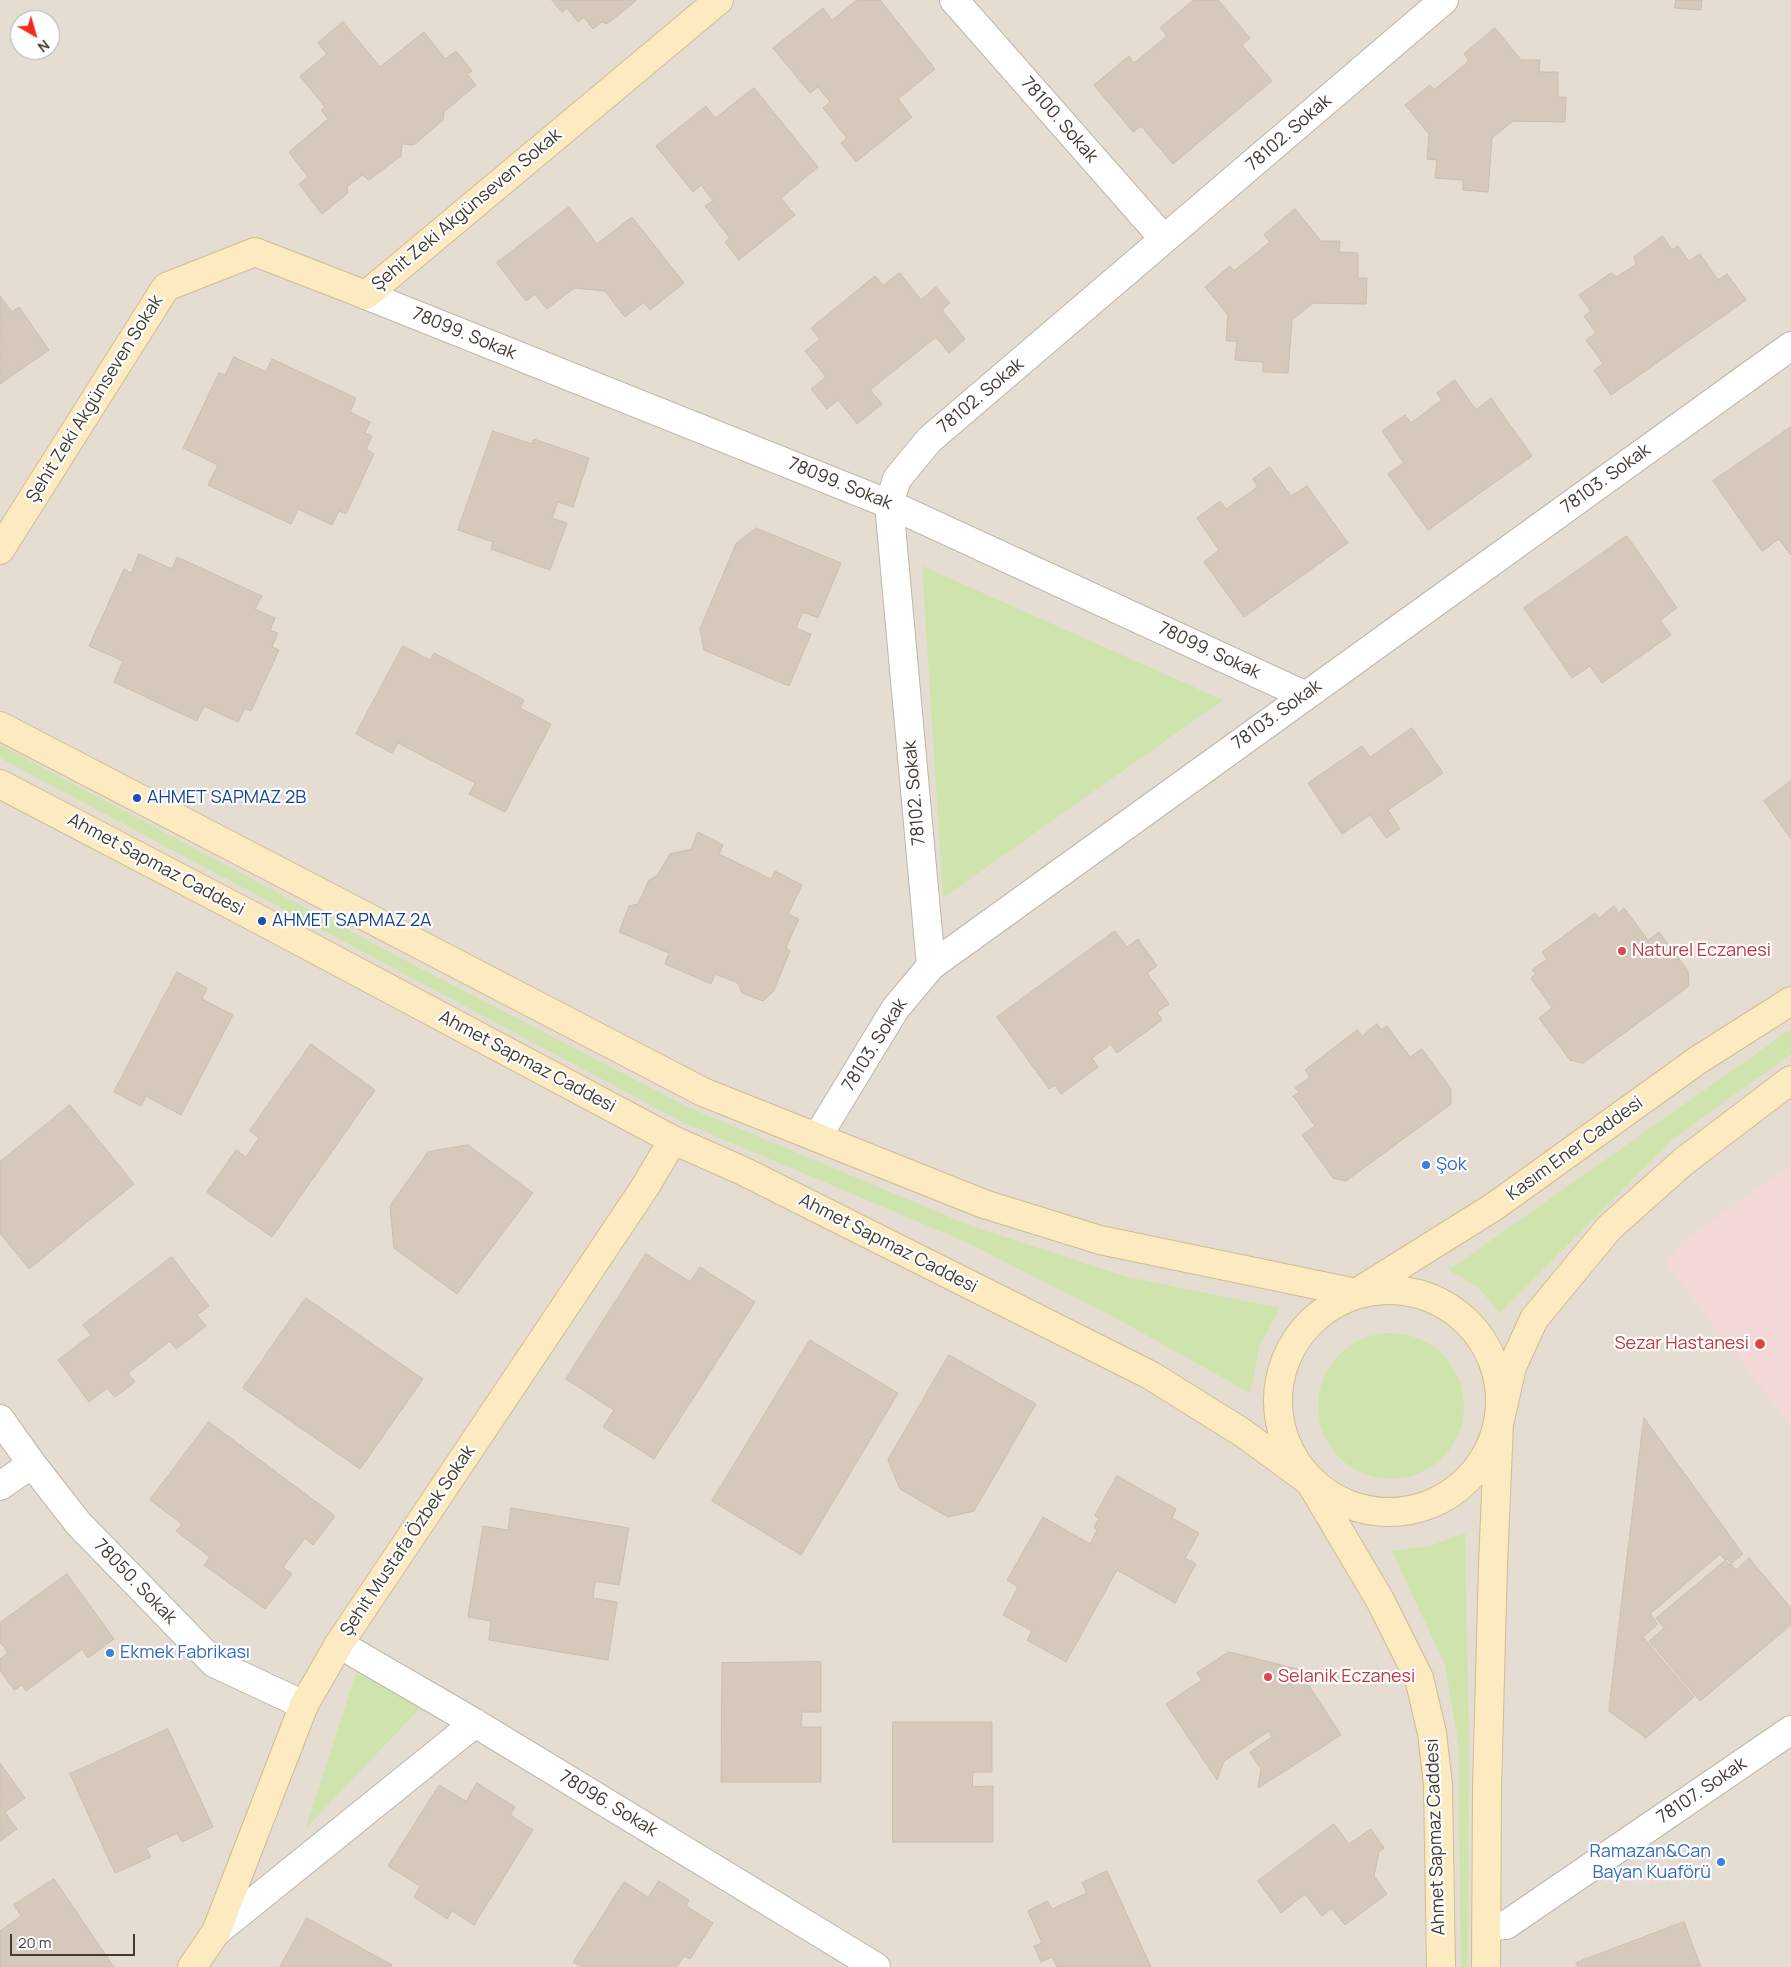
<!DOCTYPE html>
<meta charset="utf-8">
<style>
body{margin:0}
#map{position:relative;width:1791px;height:1967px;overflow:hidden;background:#f1ece3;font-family:Manrope,sans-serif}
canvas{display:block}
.north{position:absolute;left:10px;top:10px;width:50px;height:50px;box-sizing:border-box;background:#fff;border:1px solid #b3b1ad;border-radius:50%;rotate:142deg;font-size:14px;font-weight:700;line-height:20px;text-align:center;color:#423b33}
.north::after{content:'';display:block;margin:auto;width:18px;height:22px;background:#f22b18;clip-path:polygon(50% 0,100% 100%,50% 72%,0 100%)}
.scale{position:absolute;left:10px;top:1934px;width:125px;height:22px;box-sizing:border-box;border:2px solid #423b33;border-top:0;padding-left:6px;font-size:15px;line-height:18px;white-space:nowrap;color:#423b33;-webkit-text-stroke:4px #fff;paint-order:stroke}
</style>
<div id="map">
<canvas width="1791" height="1967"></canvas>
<div class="north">N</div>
<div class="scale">20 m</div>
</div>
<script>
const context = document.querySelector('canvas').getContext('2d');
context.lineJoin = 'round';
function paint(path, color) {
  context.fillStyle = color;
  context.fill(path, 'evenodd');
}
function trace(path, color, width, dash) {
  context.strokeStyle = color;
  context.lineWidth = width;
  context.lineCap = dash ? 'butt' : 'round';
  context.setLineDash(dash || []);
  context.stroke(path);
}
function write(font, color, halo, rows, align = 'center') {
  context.font = font + ' Manrope,sans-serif';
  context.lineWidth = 4.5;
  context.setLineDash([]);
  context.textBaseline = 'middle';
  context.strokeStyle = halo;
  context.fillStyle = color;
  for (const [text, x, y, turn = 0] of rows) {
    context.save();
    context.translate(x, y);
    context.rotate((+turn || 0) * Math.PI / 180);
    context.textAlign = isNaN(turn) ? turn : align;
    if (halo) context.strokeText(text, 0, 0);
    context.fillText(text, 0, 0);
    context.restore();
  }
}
const residential = new Path2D(`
 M0,0H1791V1967H0ZM20,20H50V50H20Z`);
const medical = new Path2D(`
 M1791,1165V1427L1665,1262L1682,1242Z`);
const green = new Path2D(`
 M922,566L1223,700L943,898Z
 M0,745L414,965L690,1108L974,1227L1127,1277L1280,1308L1260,1345L1250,1393L1110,1315L966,1242L682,1122L0,758Z
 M1791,1029V1054L1673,1139L1500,1313L1478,1287L1449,1270Z
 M1318 1406a73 73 0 1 1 146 0a73 73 0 1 1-146 0Z
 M1465,1533L1469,1740L1468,1967H1461L1458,1740L1445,1665L1392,1551L1430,1546Z
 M356,1673L424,1704L306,1828Z`);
const building = new Path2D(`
 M552,0H637L607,24L602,22L593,29L584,17L578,22L567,8L562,12Z
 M857,0H880L935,69L898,99L912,117L856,162L841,143L847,138L823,108L830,102L818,87L810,93L773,48L823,8L832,20Z
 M1194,0H1218L1250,38L1242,45L1272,81L1173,164L1141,126L1133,132L1094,85L1129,56L1134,63L1167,36L1160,28Z
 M1676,0H1702L1701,10L1675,8Z
 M343,22L380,67L424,32L445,59L456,51L472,71L467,74L476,85L444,112L443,120L414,145L402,144L401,156L369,180L362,175L347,187L348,193L322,214L299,184L308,177L289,152L328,119L321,110L325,107L300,76L327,54L318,43Z
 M1495,28L1521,60H1540L1539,72H1558V97H1566L1565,122L1513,121L1492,138L1488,192L1463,190V180L1435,178L1437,160L1427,159L1429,134L1405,105L1430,85L1434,90L1469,61L1464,54Z
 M754,88L818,167L781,198L795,215L739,260L725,242L730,238L705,206L713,201L701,185L693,192L656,146L706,106L715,118Z
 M569,207L597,244L632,217L684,283L650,310L644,302L625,317L605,291L574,288L547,309L535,294L526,301L497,263Z
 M1295,209L1321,241H1340L1339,252L1358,253V278H1367L1366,304L1313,303L1292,320L1288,373L1263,372V362L1235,360L1237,341H1226L1228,315L1205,287L1230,266L1234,271L1270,242L1264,235Z
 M1663,236L1672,250L1678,246L1689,261L1700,254L1718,280L1727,274L1746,300L1611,395L1594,370L1603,364L1586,340L1596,333L1584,316L1591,311L1579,295L1611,273L1617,277L1636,264L1634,257Z
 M900,273L921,300L936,287L950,303L942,310L965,339L949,353L936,337L870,390L882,404L857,424L838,400L827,409L811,389L826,377L805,351L820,339L811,328L875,276L883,285Z
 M0,296L12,312L19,307L49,350L0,384Z
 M234,357L266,372L272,359L356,398L350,412L370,422L365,433L372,436L366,449L374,454L346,514L339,511L332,525L298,509L291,524L208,485L218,465L183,448L219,373L225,375Z
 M1455,380L1476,410L1491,398L1532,456L1428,530L1388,474L1404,463L1382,431L1405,415L1411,423L1442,400L1437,393Z
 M1791,427V555L1779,539L1762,551L1713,481Z
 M493,431L532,444L534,439L589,458L573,507L558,502L552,518L567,523L550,570L491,549L493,542L458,530Z
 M1270,467L1291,496L1307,486L1348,543L1244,617L1204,562L1219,550L1197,518L1220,501L1226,509L1258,487L1253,479Z
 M756,528L841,563L818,618L803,612L796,628L811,634L789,686L704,650L700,629L736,544Z
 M1627,536L1677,608L1660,620L1671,635L1602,683L1590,666L1572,678L1524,608Z
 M139,554L172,569L177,557L262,596L255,609L275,618L270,630L278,633L272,647L279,650L251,711L245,708L238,722L204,706L197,721L114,682L123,661L89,646L124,569L131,573Z
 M403,646L430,660L434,653L524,700L520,708L551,724L505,812L469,794L475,783L398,743L392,753L356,734Z
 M1412,728L1443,773L1388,810L1400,829L1386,838L1370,815L1342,834L1308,783L1362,746L1370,757Z
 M1791,781V839L1764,801Z
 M698,832L723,845L719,854L771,879L775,871L802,885L788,914L799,919L786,947L790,951L773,992L763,1001L742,993L738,983L715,974L711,984L665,964L669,953L619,932L629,906L638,904L649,880L657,876L670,854L691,849Z
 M1614,906L1619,913L1624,908L1648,940L1659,932L1688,971L1689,986L1583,1063L1570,1060L1539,1018L1552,1008L1531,978L1536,974L1532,970L1547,959L1542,952L1595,913L1599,918Z
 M1115,931L1127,947L1138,939L1157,966L1147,973L1169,1004L1157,1012L1162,1020L1117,1053L1111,1044L1092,1058L1098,1067L1061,1094L1055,1085L1049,1089L997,1017Z
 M177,972L207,988L202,999L233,1015L181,1115L146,1096L141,1106L114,1092Z
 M1377,1024L1381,1030L1387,1026L1410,1057L1422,1049L1451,1089V1104L1346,1181L1333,1178L1302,1135L1315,1126L1293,1096L1299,1092L1295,1088L1310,1077L1305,1070L1357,1030L1362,1036Z
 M311,1044L375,1090L272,1237L207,1192L236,1150L246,1157L259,1138L250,1131Z
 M70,1105L134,1184L29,1269L0,1233V1162Z
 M468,1145L533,1193L457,1294L394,1248L390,1206L428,1152Z
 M646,1254L690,1282L700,1267L755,1302L654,1459L603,1427L614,1410L566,1379Z
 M172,1257L209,1306L197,1315L206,1326L176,1349L170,1341L128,1373L135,1382L115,1397L107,1388L89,1402L58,1360L91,1335L83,1325Z
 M306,1298L423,1379L360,1469L243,1388Z
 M810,1340L898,1393L801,1555L712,1501Z
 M949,1355L1036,1404L974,1511L948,1517L900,1489L888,1460Z
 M1644,1418L1743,1554L1729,1565L1720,1554L1650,1614L1658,1624L1643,1637L1694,1697L1646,1738L1609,1711Z
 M209,1422L335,1516L313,1545L305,1538L283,1567L292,1574L265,1609L204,1565L210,1557L176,1531L182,1524L150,1500Z
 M1117,1476L1176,1509L1172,1518L1199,1533L1185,1558L1196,1564L1175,1603L1117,1570L1066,1662L1027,1640L1032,1631L1003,1615L1018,1587L1007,1580L1043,1517L1090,1544L1097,1530L1094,1528L1099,1518L1095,1516Z
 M511,1508L629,1528L619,1585L595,1581L593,1598L617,1602L608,1660L489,1640L491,1621L468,1617L483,1526L508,1530Z
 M1749,1558L1791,1608V1625L1700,1701L1649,1641L1664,1628L1656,1618L1727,1559L1736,1570Z
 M67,1574L114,1639L88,1658L82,1649L26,1691L22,1685L14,1690L0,1670V1659L8,1653L0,1642V1623Z
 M1229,1652L1298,1669L1341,1735L1258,1788L1261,1769L1250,1752L1272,1737L1269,1731L1224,1761L1217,1780L1166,1704L1202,1680L1197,1673Z
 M821,1662V1712H802L801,1727H821V1782H721L722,1663Z
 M893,1722H992V1772H973L972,1787L993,1786V1842H893Z
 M168,1729L213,1827L182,1842L177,1833L146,1848L151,1857L115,1873L70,1774Z
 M0,1763L25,1798L5,1812L17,1829L0,1841Z
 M477,1783L515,1807L510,1815L533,1830L474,1925L452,1911L447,1919L414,1897L420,1886L388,1866L439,1785L466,1801Z
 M1334,1824L1349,1844L1371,1829L1384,1848L1379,1852L1374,1876L1387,1894L1345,1925L1332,1908L1322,1916L1305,1894L1281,1913L1258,1881Z
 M1107,1871L1151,1967H1057L1052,1957L1041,1962L1034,1946L1042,1943L1028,1911L1047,1901L1052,1909L1087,1893L1082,1883Z
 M54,1879L114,1967H0V1931L21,1916L14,1905Z
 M659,1881L689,1900L686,1906L713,1923L690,1959L684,1956L677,1967H581L573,1962L624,1882L648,1897Z
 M307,1918L392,1965L391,1967H280Z
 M1684,1922L1701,1967H1578L1576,1963Z`);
const street = new Path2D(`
 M954,0L1164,239
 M366,295L889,504L1304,695
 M931,966L889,504L897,479L929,440L1444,0
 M818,1136L895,1009L931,966L1791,346
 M0,1419L32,1464L78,1523L214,1663L304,1705
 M0,1486L32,1464
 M339,1644L475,1723L876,1967
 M1487,1926L1506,1925L1791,1730
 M216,1932L475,1723`);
const secondary = new Path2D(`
 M0,550L166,287L255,252L366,295L719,0
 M0,726L703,1092L984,1204L1100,1240L1356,1293
 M0,784L262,921L673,1140L743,1171L1150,1375L1243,1433L1310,1482L1380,1600L1419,1678L1432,1733L1438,1785L1441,1967
 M1364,1288L1495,1206L1698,1060L1791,1001
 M1278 1401a111 111 0 1 1 222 0a111 111 0 1 1-222 0Z
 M192,1967L216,1932L304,1705L339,1644L645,1187L673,1140
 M1486,1967L1487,1789L1493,1565L1499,1424L1512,1367L1534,1319L1609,1228L1683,1162L1791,1080`);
const markers = [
 [137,798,5,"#1a4fb4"],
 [262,921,5,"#1a4fb4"],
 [1622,951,5,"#e0444e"],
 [1426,1165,5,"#3f7fe0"],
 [1760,1344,6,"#e0444e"],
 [110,1653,5,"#3f7fe0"],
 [1268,1677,5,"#e0444e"],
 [1721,1862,5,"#3f7fe0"]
];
const streetNames = [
 ["78100. Sokak",1059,120,49],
 ["78102. Sokak",1289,133,-41],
 ["Şehit Zeki Akgünseven Sokak",467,210,-40],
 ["78099. Sokak",464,334,22],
 ["78102. Sokak",981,396,-40],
 ["Şehit Zeki Akgünseven Sokak",95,399,-58],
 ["78103. Sokak",1606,479,-36],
 ["78099. Sokak",840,484,22],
 ["78099. Sokak",1209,651,25],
 ["78103. Sokak",1277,715,-36],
 ["78102. Sokak",915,793,-95],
 ["Ahmet Sapmaz Caddesi",156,865,28],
 ["78103. Sokak",875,1045,-58],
 ["Ahmet Sapmaz Caddesi",527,1062,28],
 ["Kasım Ener Caddesi",1575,1149,-36],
 ["Ahmet Sapmaz Caddesi",888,1244,27],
 ["Şehit Mustafa Özbek Sokak",408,1541,-56],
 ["78050. Sokak",135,1582,46],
 ["78107. Sokak",1702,1791,-34],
 ["78096. Sokak",608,1804,31],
 ["Ahmet Sapmaz Caddesi",1436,1837,-92]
];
const transitNames = [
 ["AHMET SAPMAZ 2B",147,798],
 ["AHMET SAPMAZ 2A",272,921]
];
const healthNames = [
 ["Naturel Eczanesi",1632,951],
 ["Sezar Hastanesi",1749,1344,"right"],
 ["Selanik Eczanesi",1278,1677]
];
const shopNames = [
 ["Şok",1436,1165],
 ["Ekmek Fabrikası",120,1653],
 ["Ramazan&Can",1711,1852,"right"],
 ["Bayan Kuaförü",1711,1873,"right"]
];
paint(residential, '#e5ddd1');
paint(medical, '#f2d8d6');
paint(green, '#cfe4ac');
paint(building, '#d5c9bc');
trace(building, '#ccbeac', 1);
trace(street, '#bfb6a9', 30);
trace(secondary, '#d0bc94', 30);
trace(street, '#fff', 28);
trace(secondary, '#fceac1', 28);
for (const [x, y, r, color] of markers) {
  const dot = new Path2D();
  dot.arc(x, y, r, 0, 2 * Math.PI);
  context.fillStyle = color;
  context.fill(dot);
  trace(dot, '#fff', 2);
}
write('18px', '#423b33', '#fff', streetNames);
write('18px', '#164399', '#fff', transitNames, 'left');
write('18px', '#be3a42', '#fff', healthNames, 'left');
write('18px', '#366cbe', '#fff', shopNames, 'left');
</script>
